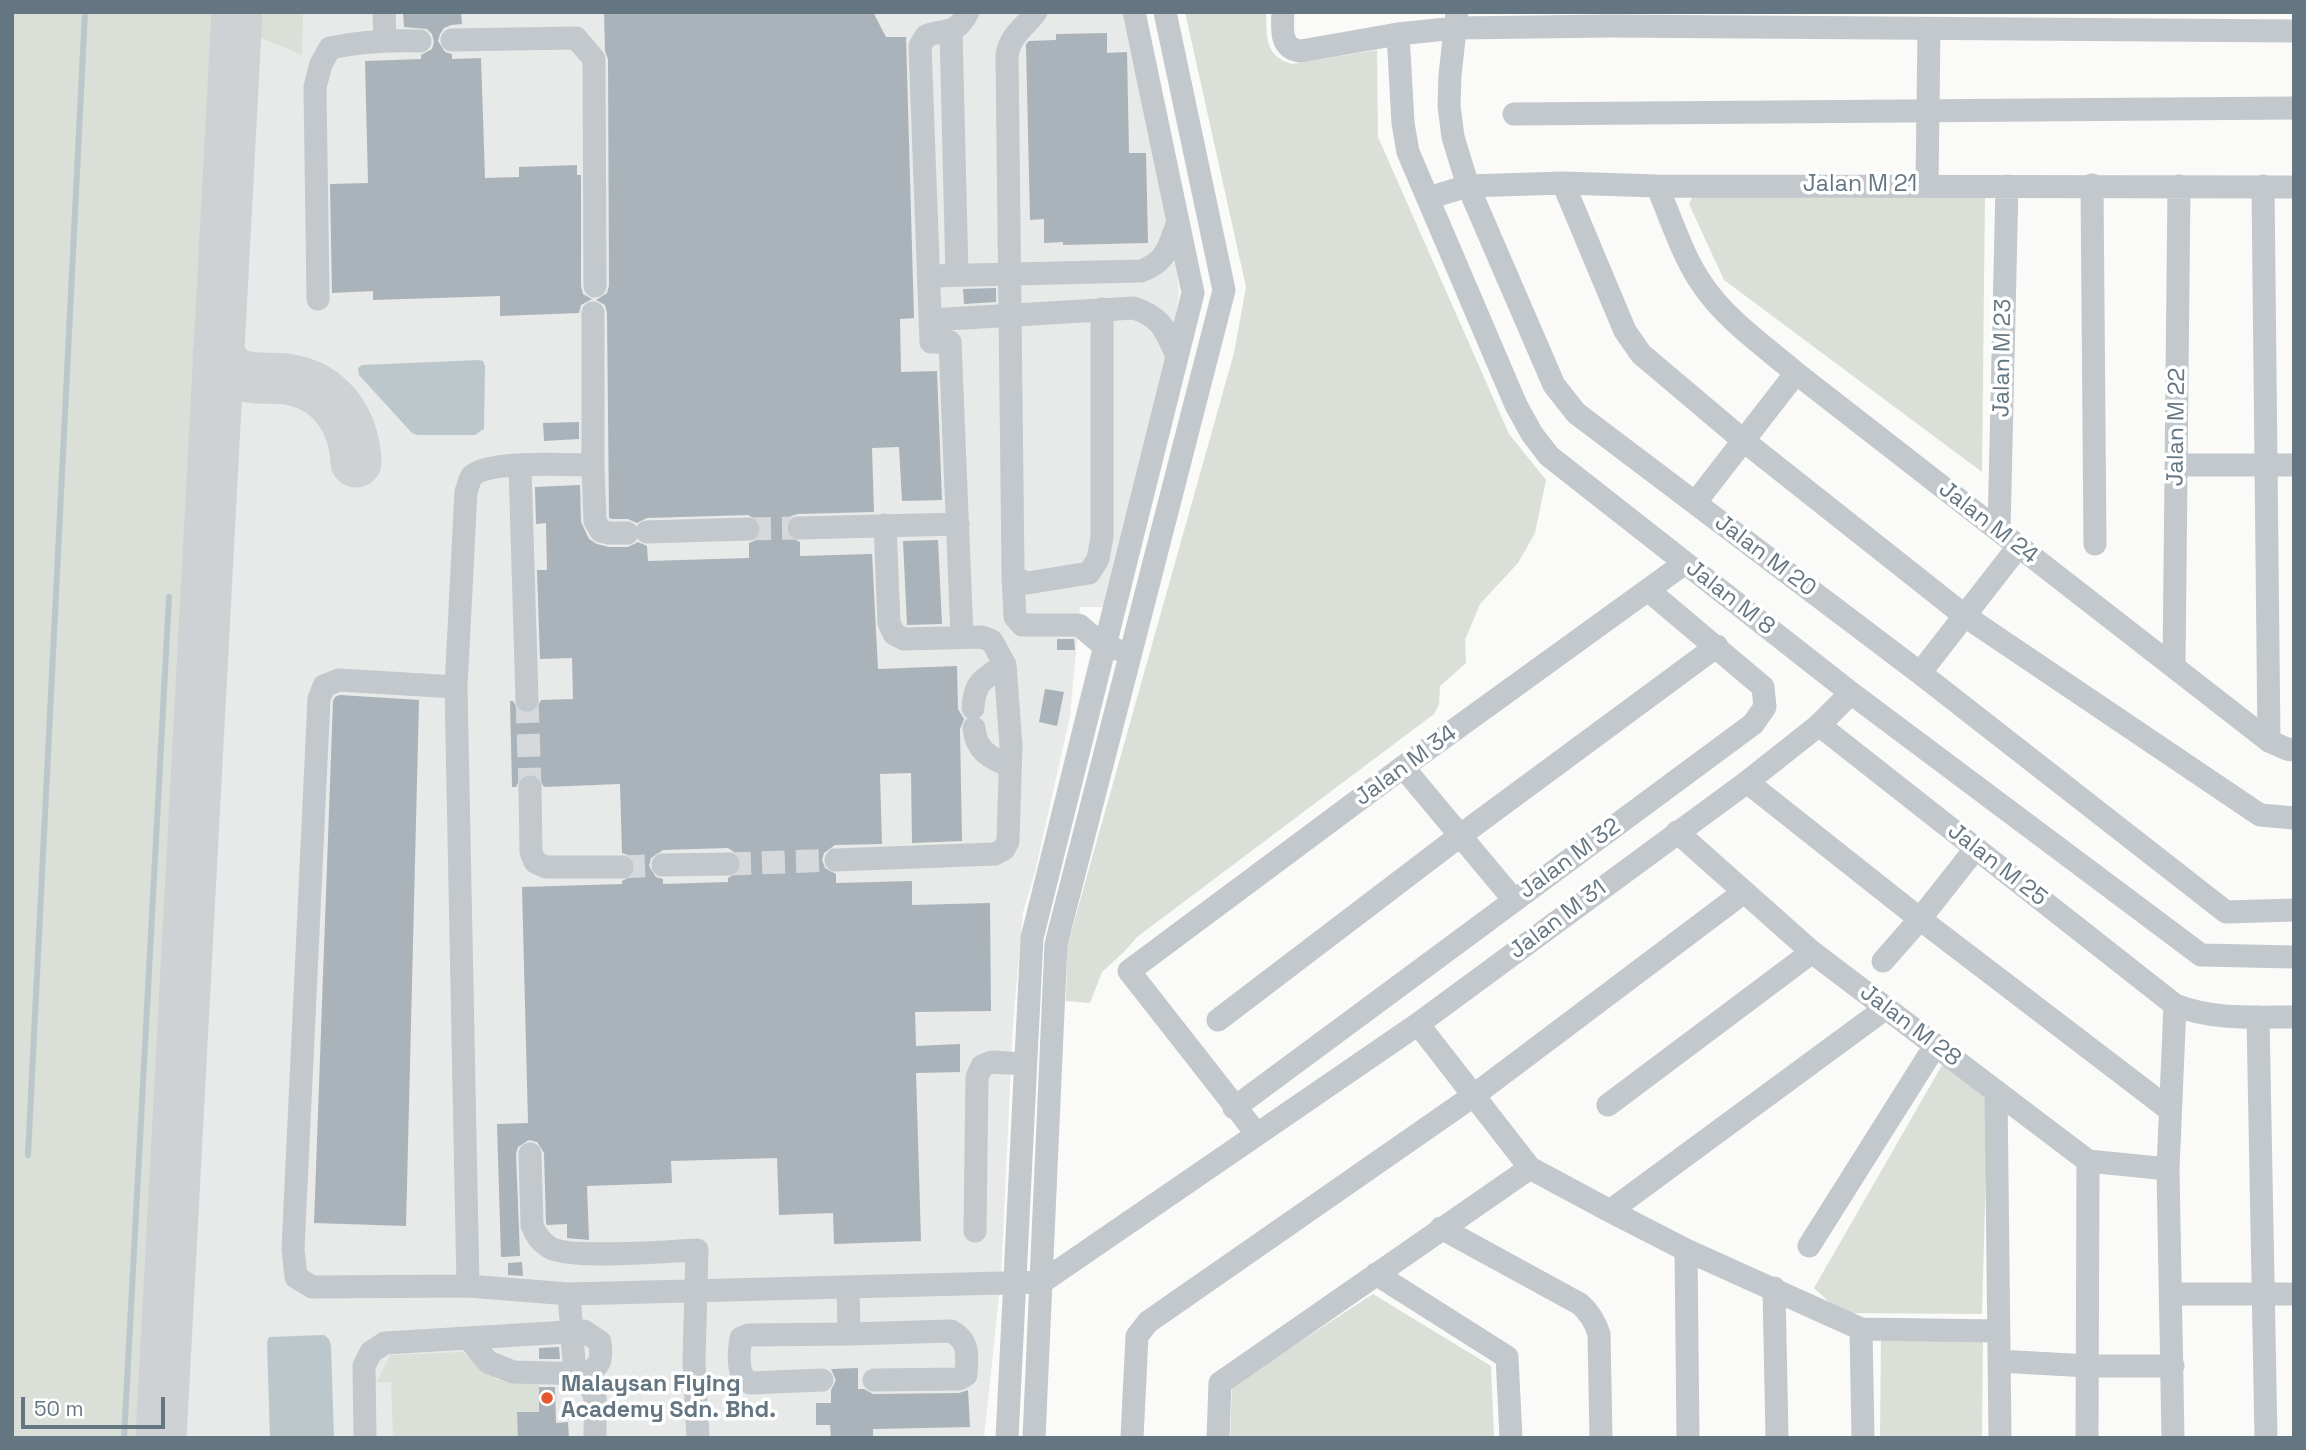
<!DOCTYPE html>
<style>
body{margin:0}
#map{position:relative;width:2306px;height:1450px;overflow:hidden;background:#fafaf8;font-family:"Space Grotesk",sans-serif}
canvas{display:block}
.frame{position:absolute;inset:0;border:14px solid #657683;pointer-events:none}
.scale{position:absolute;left:21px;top:1397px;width:144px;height:32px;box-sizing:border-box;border:4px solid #657683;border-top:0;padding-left:9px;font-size:21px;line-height:24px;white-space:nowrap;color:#657683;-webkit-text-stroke:5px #fff;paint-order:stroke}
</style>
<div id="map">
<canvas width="2306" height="1450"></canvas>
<div class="frame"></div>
<div class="scale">50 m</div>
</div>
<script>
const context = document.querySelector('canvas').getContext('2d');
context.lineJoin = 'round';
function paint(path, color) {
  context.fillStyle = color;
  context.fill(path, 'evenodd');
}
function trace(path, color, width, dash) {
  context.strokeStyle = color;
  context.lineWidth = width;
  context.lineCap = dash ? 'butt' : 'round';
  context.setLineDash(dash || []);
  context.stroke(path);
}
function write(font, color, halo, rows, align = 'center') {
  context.font = font + ' "Space Grotesk",sans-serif';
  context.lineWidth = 7;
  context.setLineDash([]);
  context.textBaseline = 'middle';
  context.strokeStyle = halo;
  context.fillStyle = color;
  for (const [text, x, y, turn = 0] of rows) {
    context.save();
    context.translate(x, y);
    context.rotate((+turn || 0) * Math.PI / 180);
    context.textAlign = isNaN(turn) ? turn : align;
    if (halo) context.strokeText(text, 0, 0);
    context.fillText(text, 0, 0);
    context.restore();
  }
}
const built = new Path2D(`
 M12,12H1122L1175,256L1179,293L1172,350L1105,607H1080L1070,716L1035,872L1023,912L1013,1024L1001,1278L984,1438H12Z`);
const green = new Path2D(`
 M12,12H224L199,564L150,1438H12Z
 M249,12H303L302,55L249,33Z
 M1185,12H1266C1267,37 1264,56 1292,64L1377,50L1378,137L1509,434L1546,480L1535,533L1518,563L1480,604L1465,640L1466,663L1440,686L1439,704L1434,714L1137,937L1124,952L1102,972L1090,1003L1066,1001L1067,947L1234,353L1246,287Z
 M1696,190L1985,192L1982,472L1724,280L1689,204Z
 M1945,1060L1988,1094L1982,1314L1841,1313L1814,1288Z
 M1373,1294L1491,1366L1494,1438H1230L1232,1386Z
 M1881,1334H1983L1982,1438H1880Z
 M462,1352L497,1380L539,1385V1412H518V1438H393L391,1382H377L390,1355Z`);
const water = new Path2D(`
 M479,360L483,361L485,366L484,429L475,435H417L412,433L359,375L358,368L362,365Z
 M324,1335L329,1339L331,1346L334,1438H270L267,1342L269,1337Z`);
const stream = new Path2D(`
 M28,1155L85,12
 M124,1438L169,597`);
const taxiway = new Path2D(`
 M218,354C222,360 227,367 232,371C248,381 268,377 286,379C330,385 354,420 356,462
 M161,1438L237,12`);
const building = new Path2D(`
 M403,12H461L462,24L451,25L444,28L440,34L438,41L445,52L452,54V59L481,58L485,178L519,177V167L577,165V175H581V286L583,294L592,299L581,305L579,313L500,316V296L373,300V291L332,293L330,184L368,183L365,61L421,59V55L432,49L434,42L432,34L427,29L404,27Z
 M604,12H873L886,37H906L914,318L900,319L901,372L937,371L942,500L902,501L899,447L872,448L874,512L798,514L791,516L785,528L787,536L800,542V556L872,554L878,669L957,666L958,709L964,719L960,729L962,841L912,843L911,773L880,774L882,844L835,845L824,853L822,860L825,868L836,874V883L912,881V905L990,903L991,1011L915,1012L916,1046L960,1044V1072L916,1073L921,1241L834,1244L833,1213L779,1215L777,1158L671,1161L672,1183L587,1186L589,1240L567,1238V1224L547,1225L546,1223L544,1153L537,1142L529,1140L518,1147L516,1154L520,1256L501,1257L497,1124L528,1123L522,887L622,884V881L634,875L636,868L634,859L628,855L622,853L620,784L544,787L537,775L529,773L522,775L516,787H512L510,701H513L520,712L527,714L535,711L541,700L573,699L572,658L540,659L537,570H547L546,523L536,524L535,487L580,485L581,522L589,539L597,544L609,547H628L638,542L647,546L648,561L749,558V543L756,540L762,529L759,521L748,515L647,518L637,523L628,519H611L609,517L607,313L605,305L596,300L607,293L609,286L608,59L605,51ZM728,848L740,856L742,863L740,871L728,878V882L663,884V879L656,877L649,866L651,858L663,850Z
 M1107,33V53L1127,52L1129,153H1146L1148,243L1063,245V242L1044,243V219L1030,220L1026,44L1029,41L1056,40V34Z
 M996,288V302L964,304L963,289Z
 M579,422V439L544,441L543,423Z
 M938,540L942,624L907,625L903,541Z
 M1057,639H1074L1075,650H1057Z
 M1045,689L1064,692L1057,726L1039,722Z
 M340,695L419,700L406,1226L314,1223L333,701L335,697Z
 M522,1262L523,1276L508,1275V1263Z
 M559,1347L560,1359H539V1348Z
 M858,1368V1389H864L873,1394L959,1393L968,1390L970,1427L873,1429V1438H831L830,1425H816V1403H831V1390L836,1380L831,1369Z
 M539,1387H555L556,1423L568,1422L569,1438H518L517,1412H539Z`);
const minorTunnel = new Path2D(`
 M748,529L799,528
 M527,700L530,787
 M728,864L836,860
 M622,867L663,865`);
const minor = new Path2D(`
 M384,12L385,40
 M1036,12C1025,27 1010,35 1007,55L1013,568V577L1027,583L1089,573L1098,559L1102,537V309
 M1283,12C1282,29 1280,49 1301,51L1398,34L1456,28L1610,26L2294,31
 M1457,12L1450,75L1449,106L1453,137L1468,186L1554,385L1576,413L1920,673L2226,912L2294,910
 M951,32L957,275
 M1398,34L1403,123L1408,152L1516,405L1532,434L1549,456L1851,693L2201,955L2294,957
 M452,40L576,38L594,59L595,286
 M1514,114L2294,108
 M1563,183L1625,331L1641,354L1744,441L1965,616L2260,815L2294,818
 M1927,185L1929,29
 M2092,185L2095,544
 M1657,186C1671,218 1682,255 1702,284C1726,320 1763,345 1796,373L2269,741L2287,749L2294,750
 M2263,186L2269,741
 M1428,198L1468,186L1563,183L1657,186L2294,187
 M929,276L1141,271C1167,262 1169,246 1178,222
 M318,299L315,87L321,64L330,48C361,41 389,40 420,41
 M593,313V465L595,521L601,531L609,533H627
 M930,320L1134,308C1163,318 1165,330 1177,356
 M2176,465H2294
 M520,466L527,700
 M1695,503L1796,373
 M799,528L958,524
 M1999,530L2007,186
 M647,532L748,529
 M1013,577L1015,617L1022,625H1079L1104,646L1115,649
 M962,636L950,342H931L920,46L926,36C946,28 955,37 968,12
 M2174,667L2179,186
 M1920,673L2018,547
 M339,680L456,687L468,1286L312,1287L296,1277L293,1249L319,699L324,686Z
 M456,687L466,492C468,487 469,480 472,476C488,460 568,465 593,465
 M973,708C974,682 984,678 1005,665
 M1819,725L2175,1005C2213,1020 2253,1017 2294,1017
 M974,728C976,751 990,758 1010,766
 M1403,767L1514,900
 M1747,782L1920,919L2170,1110
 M530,787L531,852L535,862L546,867H622
 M1677,832L1812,952L2088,1161L2168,1169
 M836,860L995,854L1004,849L1008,841L1011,746L1005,665L992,641L982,637L904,639L894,634L889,623L885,525
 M663,865L728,864
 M1883,961L1920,919L1976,848
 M2258,1017L2266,1438
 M1218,1020L1461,835L1717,646
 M1418,1024L1530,1168L1610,1211L1686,1250L1861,1329L1998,1331
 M1996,1091L2000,1438
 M1608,1105L1812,952
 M1234,1108L1753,724L1765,707L1763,687L1649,591
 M1256,1133L1129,971L1403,767L1685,563
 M530,1154L532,1225C535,1234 541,1242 549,1247C568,1260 669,1251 697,1250L694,1361L698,1438
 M1610,1211L1886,1008
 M1441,1228L1580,1304C1590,1313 1595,1321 1599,1334L1601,1438
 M975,1231L977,1077L982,1066L992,1062L1025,1064
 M1809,1246L1935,1046
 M1686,1250L1688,1438
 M1376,1274L1507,1357L1511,1438
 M468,1286L569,1294L1042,1282L1418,1024L1747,782L1819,725L1851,693
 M848,1287L849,1334L951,1331C970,1341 967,1356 966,1375L959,1379L874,1380
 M1774,1288L1777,1438
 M569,1294L575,1376
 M2172,1294H2294
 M1861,1329L1863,1438
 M1999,1361L2088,1366H2173
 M586,1374L595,1398V1438
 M822,1380L750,1383C736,1376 739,1351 741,1338L748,1335L849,1334
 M365,1438L364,1366L371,1352L385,1343L584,1331L600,1342C602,1359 601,1366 586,1374L513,1372L488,1362L468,1338
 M1007,1438L1032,938L1193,293L1134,12
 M1034,1438L1056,944L1224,290L1165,12
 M1132,1438L1137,1336L1148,1322L1473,1096L1744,892
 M1218,1438L1220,1383L1530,1168
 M2087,1438L2088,1161
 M2173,1438L2168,1169L2175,1005`);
const markers = [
 [547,1398,7,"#e4572e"]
];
const streetNames = [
 ["Jalan M 21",1860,185],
 ["Jalan M 23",2003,358,-89],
 ["Jalan M 22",2177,427,-89],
 ["Jalan M 24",1988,523,38],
 ["Jalan M 20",1765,556,37],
 ["Jalan M 8",1730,598,38],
 ["Jalan M 34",1406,766,-36],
 ["Jalan M 32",1570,859,-36],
 ["Jalan M 25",1997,865,38],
 ["Jalan M 31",1558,920,-37],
 ["Jalan M 28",1910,1026,37]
];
const poiNames = [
 ["Malaysan Flying",561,1385],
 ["Academy Sdn. Bhd.",561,1411]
];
paint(built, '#e8e9e9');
paint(green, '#dadfd7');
paint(water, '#bbc7cb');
trace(stream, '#bbc7cb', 6);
trace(taxiway, '#ced2d4', 51);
paint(building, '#aab3b9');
trace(minorTunnel, '#d5d9db', 23, [23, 11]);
trace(minor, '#c3c8cc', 23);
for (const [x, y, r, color] of markers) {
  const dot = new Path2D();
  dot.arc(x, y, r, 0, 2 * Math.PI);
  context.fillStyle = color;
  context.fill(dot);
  trace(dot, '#fff', 2.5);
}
write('23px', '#657683', '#fff', streetNames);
write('bold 23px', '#657683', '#fff', poiNames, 'left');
</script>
